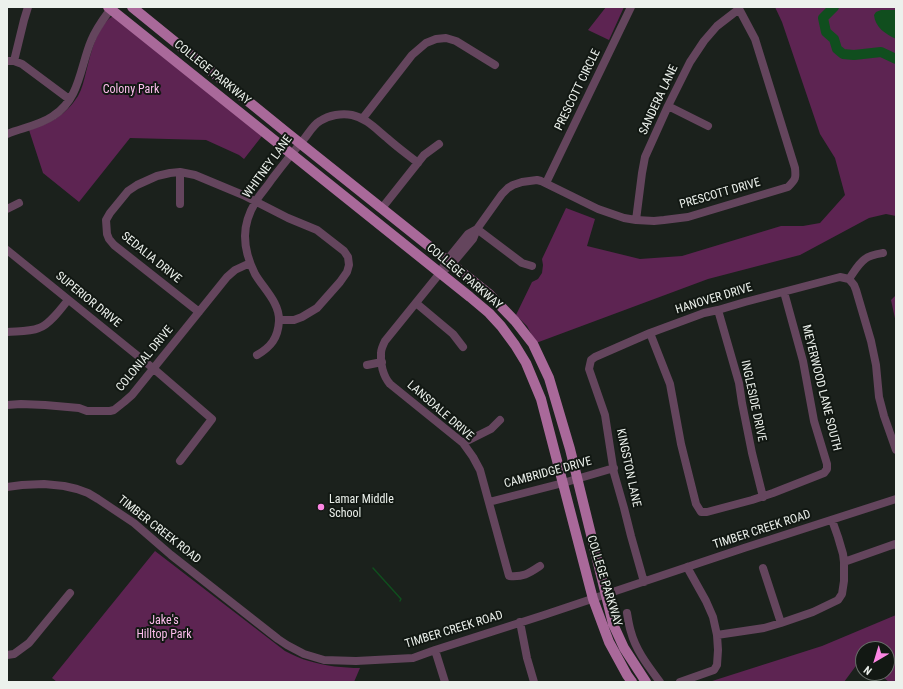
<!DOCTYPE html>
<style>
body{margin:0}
#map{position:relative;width:903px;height:689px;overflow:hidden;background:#1b211c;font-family:"Roboto Condensed",sans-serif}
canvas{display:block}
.frame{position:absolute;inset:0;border:8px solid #ecf1ec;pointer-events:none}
.north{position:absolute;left:855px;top:641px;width:40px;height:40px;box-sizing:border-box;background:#121813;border:1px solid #696f6a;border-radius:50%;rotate:218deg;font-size:11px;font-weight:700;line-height:16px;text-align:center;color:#ecf1ec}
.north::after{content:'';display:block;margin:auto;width:14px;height:18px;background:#fc86e3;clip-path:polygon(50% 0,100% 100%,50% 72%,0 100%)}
</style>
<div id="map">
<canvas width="903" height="689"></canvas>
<div class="frame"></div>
<div class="north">N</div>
</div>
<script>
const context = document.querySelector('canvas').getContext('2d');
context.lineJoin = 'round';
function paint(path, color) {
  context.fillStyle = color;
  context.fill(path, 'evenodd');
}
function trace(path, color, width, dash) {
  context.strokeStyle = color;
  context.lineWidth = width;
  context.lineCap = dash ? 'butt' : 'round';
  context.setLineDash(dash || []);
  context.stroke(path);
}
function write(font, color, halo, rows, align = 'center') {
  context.font = font + ' "Roboto Condensed",sans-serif';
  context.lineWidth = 4;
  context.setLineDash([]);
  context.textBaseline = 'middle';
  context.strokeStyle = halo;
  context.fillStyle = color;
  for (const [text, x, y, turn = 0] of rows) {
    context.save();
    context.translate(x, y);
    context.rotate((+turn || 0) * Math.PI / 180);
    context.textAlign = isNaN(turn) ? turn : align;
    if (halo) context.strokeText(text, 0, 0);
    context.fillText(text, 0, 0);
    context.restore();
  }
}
const green = new Path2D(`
 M606,7H624L609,40L588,30Z
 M775,7H896V216L886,214L869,218L800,255L708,279L536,343L527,326L516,315L532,282L538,279L542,273L543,265L542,259L566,208L595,219L587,246L640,259L682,256L781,226H803L820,223L845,195L835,158L820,134L782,22Z
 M114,16L262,136L244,159L239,155L206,140L130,138L79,202L43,173L29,130C51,123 65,116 78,96C82,89 84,80 86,72C90,57 93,42 101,29C105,23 108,18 114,16Z
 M896,295V323L891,300Z
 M155,551L285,651C293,655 301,659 309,661C326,666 343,668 360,668L354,682H57L52,678Z
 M896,615V680L894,682H889L878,673H887V649H863V661L861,659L844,682H709L822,646Z`);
const water = new Path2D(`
 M881,10H896V39C885,34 875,27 874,15L876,12Z`);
const stream = new Path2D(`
 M373,568L401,599L400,601`);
const river = new Path2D(`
 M834,7L823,18L826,32L834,39L837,49L843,54L854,55L881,52L896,59`);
const minor = new Path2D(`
 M7,61H14L22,64L69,99
 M14,61L24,20L28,7
 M668,106L708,126
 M363,118L412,55L426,43L436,39L446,38L456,41L495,65
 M7,134C22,128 40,125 53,116C80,99 80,67 91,41C96,28 104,18 112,7
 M546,183L631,7
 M180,204V172
 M382,208L424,155L439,144
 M7,209L19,203
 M636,220L642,173L645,157L668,106L690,62L704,41L717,26L739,9
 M477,229L468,234L447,260L440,273L385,341C383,345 381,349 381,353C380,363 383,376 390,384L463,443L473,457L480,470L509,576C524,577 528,574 540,566
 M477,229L522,263L532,266
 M7,250L154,369L212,419L180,461
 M440,273L452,264L473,239L477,229L502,194L508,188L513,185L522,182L537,180L541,181L598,209L624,218L636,220L654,221L664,220L688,217L788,187C796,179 796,178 795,168L755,39L738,7
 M849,279L854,285L856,290L871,341L876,365L879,397L884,416L896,450
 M849,279C854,272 858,264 865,259C870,255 877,254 883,253
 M416,303L453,334L463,347
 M718,310L739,383L742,403L752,453L763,497
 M199,312L114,245L109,239L107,234L106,220L110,213L128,191L137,185L157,176L170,173L180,172L195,175L243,195L288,218L317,230L344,251L348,257L349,265L347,272L340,282L317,308L302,317L294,320H279
 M7,332C17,331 29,332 39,328C49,325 61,309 68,300
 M650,333L670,384L681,444L696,504L701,512H707L752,500L773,493L824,473L827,469V464L814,421L803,361L784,292
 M257,355C271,347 278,338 279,321C280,303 263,288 255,274C249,262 245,248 245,236C245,224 250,211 256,201C260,194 267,187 272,179C282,166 293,152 304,139C309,133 313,125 320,121C329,115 342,113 352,115C366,118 376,129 387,138C397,147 408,155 418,163
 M367,365L382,362
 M7,405L21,404L45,405L79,408L87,411H110L114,410L124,402L132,395L227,277L235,270L250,263
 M463,443L491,429L500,420
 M7,487L22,485L44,484L64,486L77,489L88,493L98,499L134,523L171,555L278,639L287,645L304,654L324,660L356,661L413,658L435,650L544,615L744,548L896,499
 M489,502L563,483L614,468
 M844,562L895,544L896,545
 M763,568L781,623
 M644,582L631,536L624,508L614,473L605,415L589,369L591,360L595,357L650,333L704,313L718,310L745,302L840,277L849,279
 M627,613C628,619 629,626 631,632C636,651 649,667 660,682
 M520,622L527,658L534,682
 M717,635L764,628L781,623L813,612L838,600L842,594L844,581V562L843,554L838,537L832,520
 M435,650L445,682
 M7,655L14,654L29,643L70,593
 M680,682L714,670L717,665L718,650L717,635L713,617L706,601L687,567`);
const major = new Path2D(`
 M108,7L470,297L489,313L501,326L515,345L526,363L541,399L593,599L609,642L627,675L632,682
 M132,7L286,132L489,294L515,321L533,344L549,378L570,449L613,624L624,648L646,682`);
const markers = [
 [321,507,4,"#fc86e3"]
];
const streetNames = [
 ["COLLEGE PARKWAY",212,73,39],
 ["PRESCOTT CIRCLE",578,90,-64],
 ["SANDERA LANE",659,100,-65],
 ["WHITNEY LANE",268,167,-54],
 ["PRESCOTT DRIVE",720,194,-16],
 ["SEDALIA DRIVE",151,258,39],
 ["COLLEGE PARKWAY",464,277,40],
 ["HANOVER DRIVE",714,299,-17],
 ["SUPERIOR DRIVE",88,300,39],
 ["COLONIAL DRIVE",145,359,-50],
 ["MEYERWOOD LANE SOUTH",821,388,76],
 ["INGLESIDE DRIVE",753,401,78],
 ["LANSDALE DRIVE",440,411,41],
 ["KINGSTON LANE",628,468,78],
 ["CAMBRIDGE DRIVE",548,473,-15],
 ["TIMBER CREEK ROAD",159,530,38],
 ["TIMBER CREEK ROAD",762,530,-18],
 ["COLLEGE PARKWAY",604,581,73],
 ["TIMBER CREEK ROAD",454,630,-17]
];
const parkNames = [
 ["Colony Park",131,90],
 ["Jake's",164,621],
 ["Hilltop Park",164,635]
];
const poiNames = [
 ["Lamar Middle",329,500],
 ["School",329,514]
];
paint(green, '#5d2452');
paint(water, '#104e1e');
trace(stream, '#104e1e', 1.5);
trace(river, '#104e1e', 10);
trace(minor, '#64455d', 8);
trace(major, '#a9699a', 10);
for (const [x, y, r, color] of markers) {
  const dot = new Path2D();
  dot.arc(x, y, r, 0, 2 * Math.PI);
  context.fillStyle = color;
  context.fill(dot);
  trace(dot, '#121813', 1.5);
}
write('12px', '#ecf1ec', '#121813', streetNames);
write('12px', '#fcbeec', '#121813', parkNames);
write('12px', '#ecf1ec', '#121813', poiNames, 'left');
</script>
